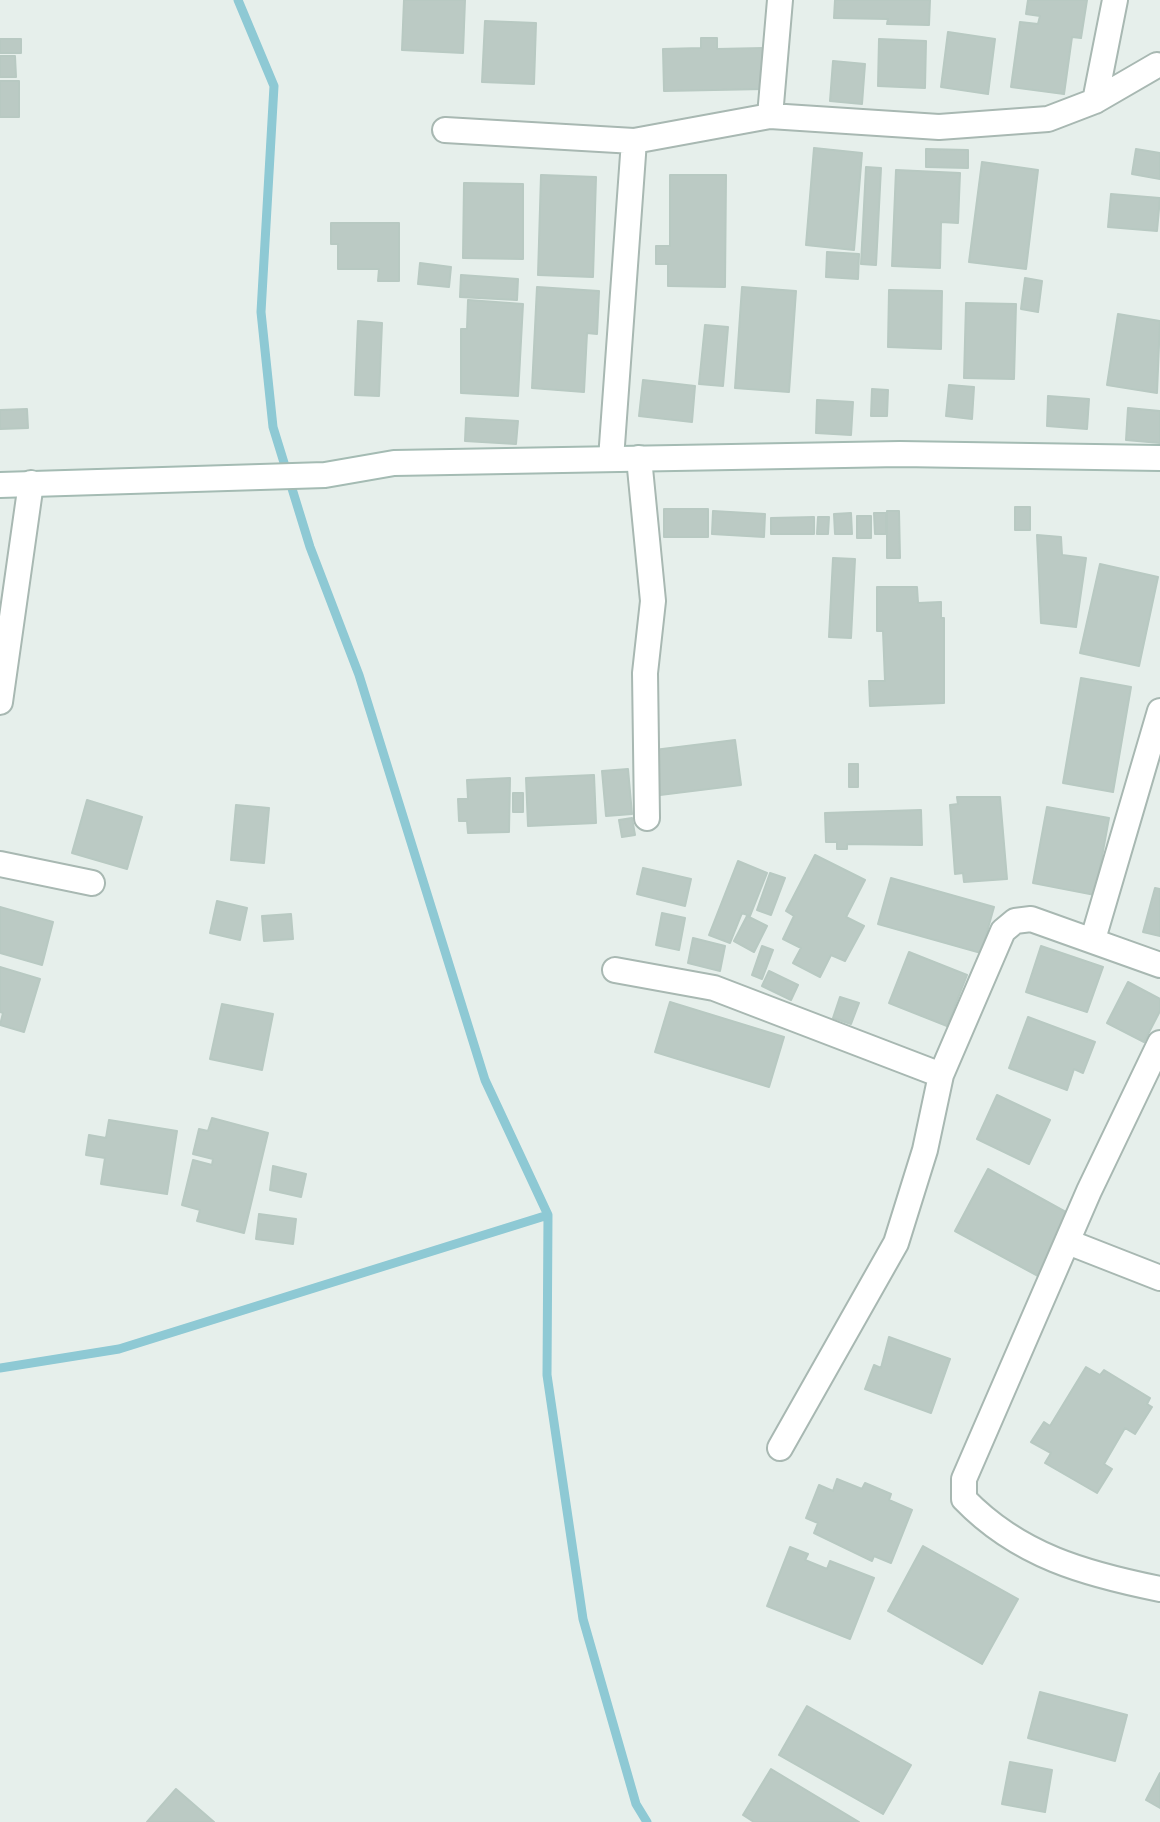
<!DOCTYPE html>
<style>
body{margin:0}
canvas{display:block;background:#e6efeb}
</style>
<canvas width="1160" height="1822"></canvas>
<script>
const context = document.querySelector('canvas').getContext('2d');
context.lineJoin = 'round';
function trace(path, color, width, dash) {
  context.strokeStyle = color;
  context.lineWidth = width;
  context.lineCap = dash ? 'butt' : 'round';
  context.setLineDash(dash || []);
  context.stroke(path);
}
function paint(path, color) {
  context.fillStyle = color;
  context.fill(path, 'evenodd');
}
const stream = new Path2D(`
 M238,0L274,86L261,312L273,427L310,547L359,675L485,1080L548,1215L547,1375L583,1619L636,1804L647,1822
 M0,1368L119,1349L548,1215`);
const building = new Path2D(`
 M404,0H465L463,53L402,50Z
 M835,0H930L929,25L887,24L888,19L834,18Z
 M1028,0H1087L1081,38L1072,37L1064,94L1011,87L1020,22L1038,24L1040,16L1026,14Z
 M485,21L536,23L534,84L482,82Z
 M948,32L995,39L988,94L941,87Z
 M701,38H717V49L764,48L765,89L664,91L663,49L701,48Z
 M0,39H21V53H0Z
 M879,39L926,41L925,88L878,86Z
 M0,56H15L16,77H0Z
 M833,61L865,64L862,104L830,101Z
 M0,81H19V117H0Z
 M814,148L862,153L854,250L806,245Z
 M926,149L968,150V168L926,167Z
 M1136,149L1160,153V179L1132,174Z
 M982,162L1038,170L1026,269L969,262Z
 M866,167L881,168L876,265L861,264Z
 M896,170L960,173L958,223L941,222L940,268L892,266Z
 M541,175L596,177L593,277L538,275Z
 M670,175H726L725,287L668,286V264H656V246H670Z
 M464,183L523,184V259L463,258Z
 M1111,194L1160,198L1157,231L1108,227Z
 M331,223H399V281H378L379,269H338V244H331Z
 M827,252L859,254L858,279L826,277Z
 M420,263L451,267L449,287L418,284Z
 M461,275L518,279L517,300L460,297Z
 M1025,278L1042,281L1038,312L1021,309Z
 M537,287L599,291L597,334L587,333L584,392L532,388Z
 M742,287L796,291L789,392L735,388Z
 M889,290L942,291L941,349L888,347Z
 M468,300L523,304L518,396L461,393V329H467Z
 M966,303L1016,304L1014,379L964,378Z
 M1118,314L1160,321L1157,393L1107,385Z
 M358,321L382,323L379,396L355,395Z
 M705,325L728,327L723,386L699,384Z
 M643,380L695,386L692,422L639,416Z
 M949,385L974,387L972,419L946,416Z
 M872,389L888,390L887,416H871Z
 M1048,396L1089,399L1087,429L1047,426Z
 M817,400L853,402L851,435L816,433Z
 M1128,408L1160,411V443L1126,440Z
 M27,409L28,428L0,429V410Z
 M466,418L518,421L516,444L465,441Z
 M1015,507H1030V530H1015Z
 M664,509H708V537H664Z
 M713,511L765,514L764,537L712,534Z
 M887,511H899L900,558H887Z
 M851,513L852,534H835L834,514Z
 M874,513H886V534H875Z
 M857,516H871V538H857Z
 M814,517V534H771V518Z
 M818,517H829L828,534H817Z
 M1037,535L1061,537L1062,555L1086,558L1076,627L1041,623Z
 M833,558L855,559L851,638L829,637Z
 M1100,564L1158,577L1139,666L1080,653Z
 M877,587H917L918,603L941,602V618H944V703L870,706L869,681H885L883,631H877Z
 M1081,678L1131,687L1113,792L1063,783Z
 M735,740L741,785L660,795L654,750Z
 M849,764H858V787H849Z
 M628,769L632,814L606,816L602,771Z
 M594,775L596,823L528,826L526,778Z
 M510,778L509,832L468,833L467,821H459L458,799H468L467,780Z
 M513,793H523V812H513Z
 M957,797H1000L1007,879L964,882L963,873L955,874L950,805L958,804Z
 M87,800L142,817L127,869L72,853Z
 M236,805L269,808L264,863L231,860Z
 M1047,807L1109,818L1095,895L1033,883Z
 M921,810L922,845L847,844V849H837V842H826L825,813Z
 M632,818L635,835L622,837L619,820Z
 M815,855L865,880L846,917L864,926L845,961L831,955L820,977L793,963L801,948L783,939L794,916L786,911Z
 M738,861L767,873L750,916L742,913L730,943L709,935Z
 M643,868L691,879L685,906L637,894Z
 M770,873L785,878L771,915L757,910Z
 M891,878L994,907L981,953L878,924Z
 M1155,888L1160,889V936L1143,932Z
 M217,901L247,908L240,940L210,933Z
 M0,907L53,922L42,965L0,953Z
 M662,913L685,918L679,950L656,945Z
 M291,914L293,939L264,941L262,916Z
 M747,916L767,926L754,952L734,941Z
 M693,938L725,946L720,971L688,963Z
 M762,946L773,950L762,979L752,975Z
 M1041,946L1103,967L1087,1012L1026,992Z
 M909,952L967,975L947,1026L889,1003Z
 M0,967L40,979L24,1032L0,1025L3,1013L0,1012Z
 M769,971L798,985L791,1000L762,986Z
 M1128,982L1160,999V1011L1144,1042L1107,1023Z
 M840,997L859,1003L851,1024L833,1018Z
 M670,1002L784,1037L769,1087L655,1052Z
 M222,1004L273,1014L262,1070L210,1059Z
 M1028,1017L1095,1042L1083,1073L1074,1069L1067,1090L1009,1068Z
 M997,1095L1050,1120L1029,1164L977,1139Z
 M212,1118L268,1133L244,1233L197,1221L200,1210L182,1205L193,1160L212,1165L213,1159L193,1154L199,1129L208,1131Z
 M109,1120L177,1131L167,1194L101,1184L105,1158L86,1155L89,1135L106,1138Z
 M273,1166L306,1174L301,1197L270,1190Z
 M988,1169L1073,1216L1040,1277L955,1231Z
 M259,1214L296,1219L293,1244L256,1239Z
 M889,1337L950,1359L931,1413L865,1389L874,1365L881,1368Z
 M1086,1367L1100,1375L1104,1370L1150,1398L1147,1404L1152,1407L1135,1434L1125,1428L1104,1464L1112,1469L1097,1493L1045,1463L1051,1453L1031,1442L1044,1422L1050,1426Z
 M837,1479L862,1489L865,1483L891,1494L889,1500L912,1510L891,1563L874,1556L872,1561L814,1533L818,1523L806,1518L819,1485L833,1491Z
 M923,1546L1018,1599L982,1664L888,1611Z
 M790,1547L808,1554L805,1560L827,1569L830,1561L874,1578L850,1639L767,1606Z
 M1040,1692L1127,1715L1115,1761L1028,1738Z
 M807,1706L911,1765L883,1814L779,1755Z
 M1010,1762L1052,1770L1045,1812L1002,1804Z
 M771,1769L859,1822H754L743,1815Z
 M1160,1773V1808L1146,1800Z
 M176,1789L214,1822H147Z`);
const street = new Path2D(`
 M1095,101L1115,0
 M770,116L780,0
 M445,130L634,141L770,116L939,127L1048,119L1095,101L1157,65
 M639,458L653,601L645,673L647,818
 M611,459L634,141
 M0,702L31,483
 M0,864L92,883
 M1093,939L1160,711
 M615,970L714,988L941,1075
 M1160,1043L1089,1191L964,1479V1499C1019,1556 1086,1574 1160,1589
 M1068,1242L1160,1278
 M780,1448L896,1243L925,1150L941,1075L1003,931L1015,921L1031,919L1160,965`);
const secondary = new Path2D(`
 M0,485L325,475L394,463L900,454L1160,458`);
trace(stream, '#8ec9d4', 9);
paint(building, '#bbcac4');
trace(building, '#b8c9c2', 2);
trace(street, '#a8b8b2', 28);
trace(secondary, '#a4bbb3', 28);
trace(street, '#fff', 24);
trace(secondary, '#fff', 24);
</script>
